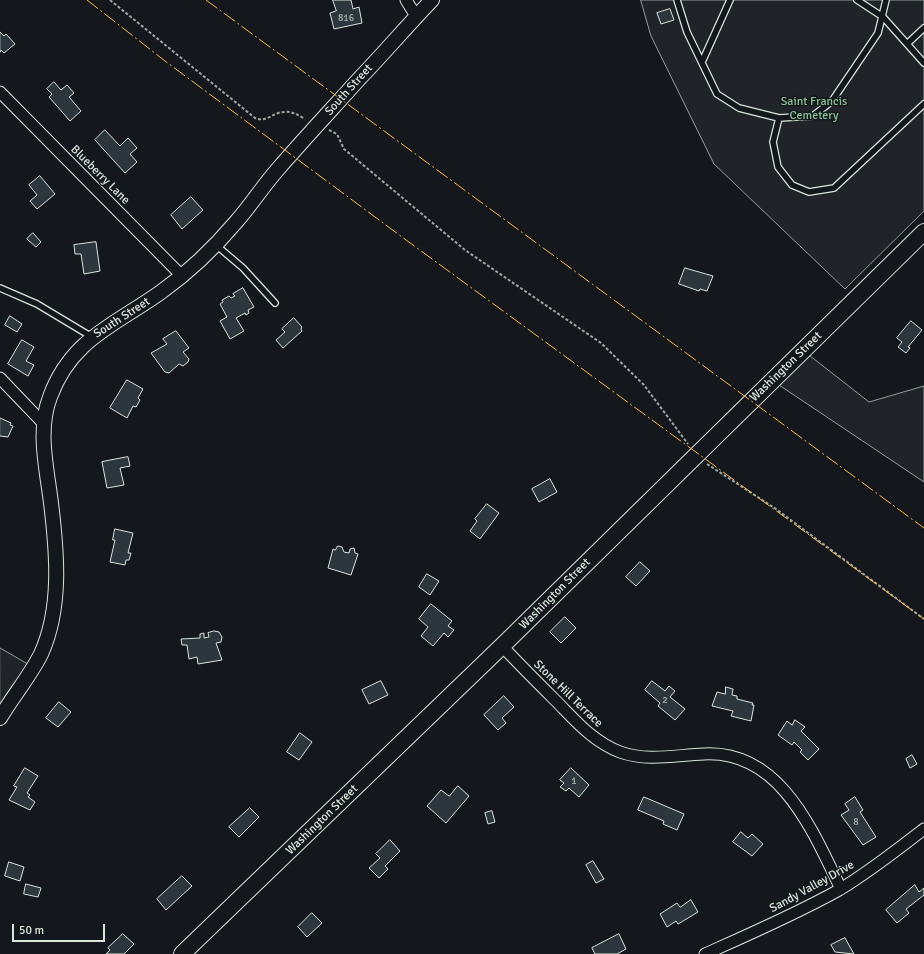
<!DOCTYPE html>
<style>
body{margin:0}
#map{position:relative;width:924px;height:954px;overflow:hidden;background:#14181c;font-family:Signika,sans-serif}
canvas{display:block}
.scale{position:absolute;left:12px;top:924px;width:93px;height:18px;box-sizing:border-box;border:2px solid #d8e6dc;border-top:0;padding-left:5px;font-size:12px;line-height:14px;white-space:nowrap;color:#d8e6dc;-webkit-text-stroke:3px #14181c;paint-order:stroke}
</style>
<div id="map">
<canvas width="924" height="954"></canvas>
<div class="scale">50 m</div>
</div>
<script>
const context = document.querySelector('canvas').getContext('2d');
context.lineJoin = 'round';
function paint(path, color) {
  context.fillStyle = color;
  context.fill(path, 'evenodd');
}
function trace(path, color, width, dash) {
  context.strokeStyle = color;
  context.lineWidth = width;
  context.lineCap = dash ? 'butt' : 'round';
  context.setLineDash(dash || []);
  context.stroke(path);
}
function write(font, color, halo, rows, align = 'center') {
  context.font = font + ' Signika,sans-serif';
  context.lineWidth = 3;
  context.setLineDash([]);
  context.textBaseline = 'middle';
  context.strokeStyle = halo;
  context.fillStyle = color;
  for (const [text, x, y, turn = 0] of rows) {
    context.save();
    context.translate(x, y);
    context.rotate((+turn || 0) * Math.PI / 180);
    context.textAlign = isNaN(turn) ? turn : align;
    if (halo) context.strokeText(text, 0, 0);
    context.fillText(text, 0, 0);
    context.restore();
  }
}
const green = new Path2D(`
 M641,0H924V211L845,289L714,164L651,36Z
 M800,348L869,402L924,386V482L779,385Z
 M0,648L33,667L0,718Z`);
const building = new Path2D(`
 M333,0H351L353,9L359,7L362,23L334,29L330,13L336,11Z
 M670,9L674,20L661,24L657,13Z
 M0,32L4,36L6,34L15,44L4,53L1,50L0,52Z
 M54,82L61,90L67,85L74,93L69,97L81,111L70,121L49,97L52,94L47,89Z
 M105,130L120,146L128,138L137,148L130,154L137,162L125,173L95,140Z
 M40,176L55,194L37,209L30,201L37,195L29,185Z
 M191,197L203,210L182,229L171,215Z
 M33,233L41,242L36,247L27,239Z
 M96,242L100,271L84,274L81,254H75L74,245Z
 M685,268L713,276L707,291L700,289L699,291L679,284Z
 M243,288L254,307L248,310L249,313L246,315L245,313L236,318L244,331L230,339L220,321L227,317L220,304L223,302L222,300L229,296L231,298L235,296L233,294Z
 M10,316L22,324L17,332L5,325Z
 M294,318L302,327L301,329L302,331L283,348L276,340L285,332L282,329Z
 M911,321L922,330L908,347L910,348L906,353L898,347L902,342L897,338Z
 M176,331L189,348L183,352L189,359L188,362L183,366L179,364L169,373L165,372L151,353L167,344L163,339Z
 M22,340L34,347L26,361L34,365L28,376L8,364Z
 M127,380L143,389L138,398L140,400L136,407L133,406L127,418L110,408Z
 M0,418L11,423L10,425L13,426L8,437L0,436Z
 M128,457L130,466L120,468L124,485L107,488L102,462Z
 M550,479L557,492L539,502L532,489Z
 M487,504L499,513L480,539L470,531L477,521L475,519Z
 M115,529L133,533L128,553H131L129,560H126L125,565L110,562L115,540H113Z
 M338,546L342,547L344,552L349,553L350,549L354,548L355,553L358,554L351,575L328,568L333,549L335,550Z
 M640,562L650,571L636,586L626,577Z
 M427,574L439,581L430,595L419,587Z
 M431,604L452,621L448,626L454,630L448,637L444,633L433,646L421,636L428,627L419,619Z
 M565,617L576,628L561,643L550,632Z
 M214,631L219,632L222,637L221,642L216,643L222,660L198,664L197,657L189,659L187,645H182L181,639L200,638V634L204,633V638L209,637L208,633Z
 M381,681L388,695L369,704L362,690Z
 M652,681L665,691L669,686L675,691L670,697L685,709L675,720L658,706L660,703L645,690Z
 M726,687L733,689L732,695L737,696V699L753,703L752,705H754L751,721L731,716L733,711L712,706L717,692L725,694Z
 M504,696L514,707L502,718L506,723L498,730L484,715Z
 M59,702L71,712L58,727L46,718Z
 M795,720L805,727L801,731L819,749L808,760L800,752L802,750L794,742L792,745L778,735L787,721L792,725Z
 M300,733L312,742L299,760L287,752Z
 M912,755L917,764L910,768L906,759Z
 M25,768L38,776L27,793L30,795L28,797L35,802L30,810L9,800L17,787L14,786Z
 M571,768L589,785L579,797L569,788L566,791L560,787L564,783L560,780Z
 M458,786L469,796L446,823L427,806L441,790L449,796Z
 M644,797L684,814L677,830L663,824L664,821L638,810Z
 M855,797L863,810L860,812L876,837L863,845L841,815L849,810L845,804Z
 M250,808L259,817L239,837L229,827Z
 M492,811L495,822L488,824L485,813Z
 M741,832L748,838L752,834L763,844L752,856L733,842Z
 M390,840L400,851L385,866L388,869L379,878L369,868L380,858L376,854Z
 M593,861L604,879L596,883L586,865Z
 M9,862L24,867L20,881L5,876Z
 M182,876L192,886L166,910L157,899Z
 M26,884L41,888L38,897L24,894Z
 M915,885L919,892L924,888V895L906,909L909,913L897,923L886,910Z
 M691,900L698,912L678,924L676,921L667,927L660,914L677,903L680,907Z
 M312,913L322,923L307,937L298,927Z
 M123,934L134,944L124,954H106L110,950L108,948Z
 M619,934L626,949L617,954H595L592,948Z
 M845,938L854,954L835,952L831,945Z`);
const path = new Path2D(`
 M110,0L255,118C267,123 273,112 284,112C292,111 298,115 305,119
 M329,130L337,134L344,149L465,250L601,343L644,385L688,444
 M707,464L776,509L924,619`);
const service = new Path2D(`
 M677,0L687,32L717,94L739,108L779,118L813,116L832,101L878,33L886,0
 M857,0L883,17L924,63
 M908,43L924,28
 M702,62L730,0
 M779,118L773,142L778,167L792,185L809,192L834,188L924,104
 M216,245L243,268L275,303
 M0,288L37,304L92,337`);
const minor = new Path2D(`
 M406,0L416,16
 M0,92L182,276
 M0,378L43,423
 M502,646C519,664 537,682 555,700C575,720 593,742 620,752C648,762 676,755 704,754C781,750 813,832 841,889
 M705,954C750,934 796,914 839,890C869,872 897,850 924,829`);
const tertiary = new Path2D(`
 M0,718C13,696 30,676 41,654C62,608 57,552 51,503C47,469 37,431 50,397C71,339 115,325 161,292C189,272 214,248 236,222C251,205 263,186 278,169C304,139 332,109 359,79C384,53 407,26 432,0`);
const secondary = new Path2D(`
 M182,954L502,646L924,232`);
const power = new Path2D(`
 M87,0L165,61L402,237L924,619
 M206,0L924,528`);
const numberNames = [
 ["816",346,18],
 ["2",665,700],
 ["1",574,781],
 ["8",856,822]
];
const streetNames = [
 ["South Street",349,90,-48],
 ["Blueberry Lane",100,175,45],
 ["South Street",122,318,-33],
 ["Washington Street",786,367,-44],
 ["Washington Street",555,594,-45],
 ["Stone Hill Terrace",568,694,44],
 ["Washington Street",322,820,-44],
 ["Sandy Valley Drive",812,887,-29]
];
const parkNames = [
 ["Saint Francis",814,102],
 ["Cemetery",814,116]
];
paint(green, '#202428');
trace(green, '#939e99', 1);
paint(building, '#2c363c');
trace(building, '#d8e6dc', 1);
trace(service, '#d8e6dc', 8);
trace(minor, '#d8e6dc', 13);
trace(tertiary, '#d8e6dc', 16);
trace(secondary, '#d8e6dc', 18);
trace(path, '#9da8a2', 2, [3, 2]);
trace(service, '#14181c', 5.5);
trace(minor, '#14181c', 11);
trace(tertiary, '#14181c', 14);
trace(secondary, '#14181c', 16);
trace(power, '#ffb74d', 1, [14, 3, 2, 3]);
write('10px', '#adbab4', null, numberNames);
write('12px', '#d8e6dc', '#14181c', streetNames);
write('12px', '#8ac095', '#14181c', parkNames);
</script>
